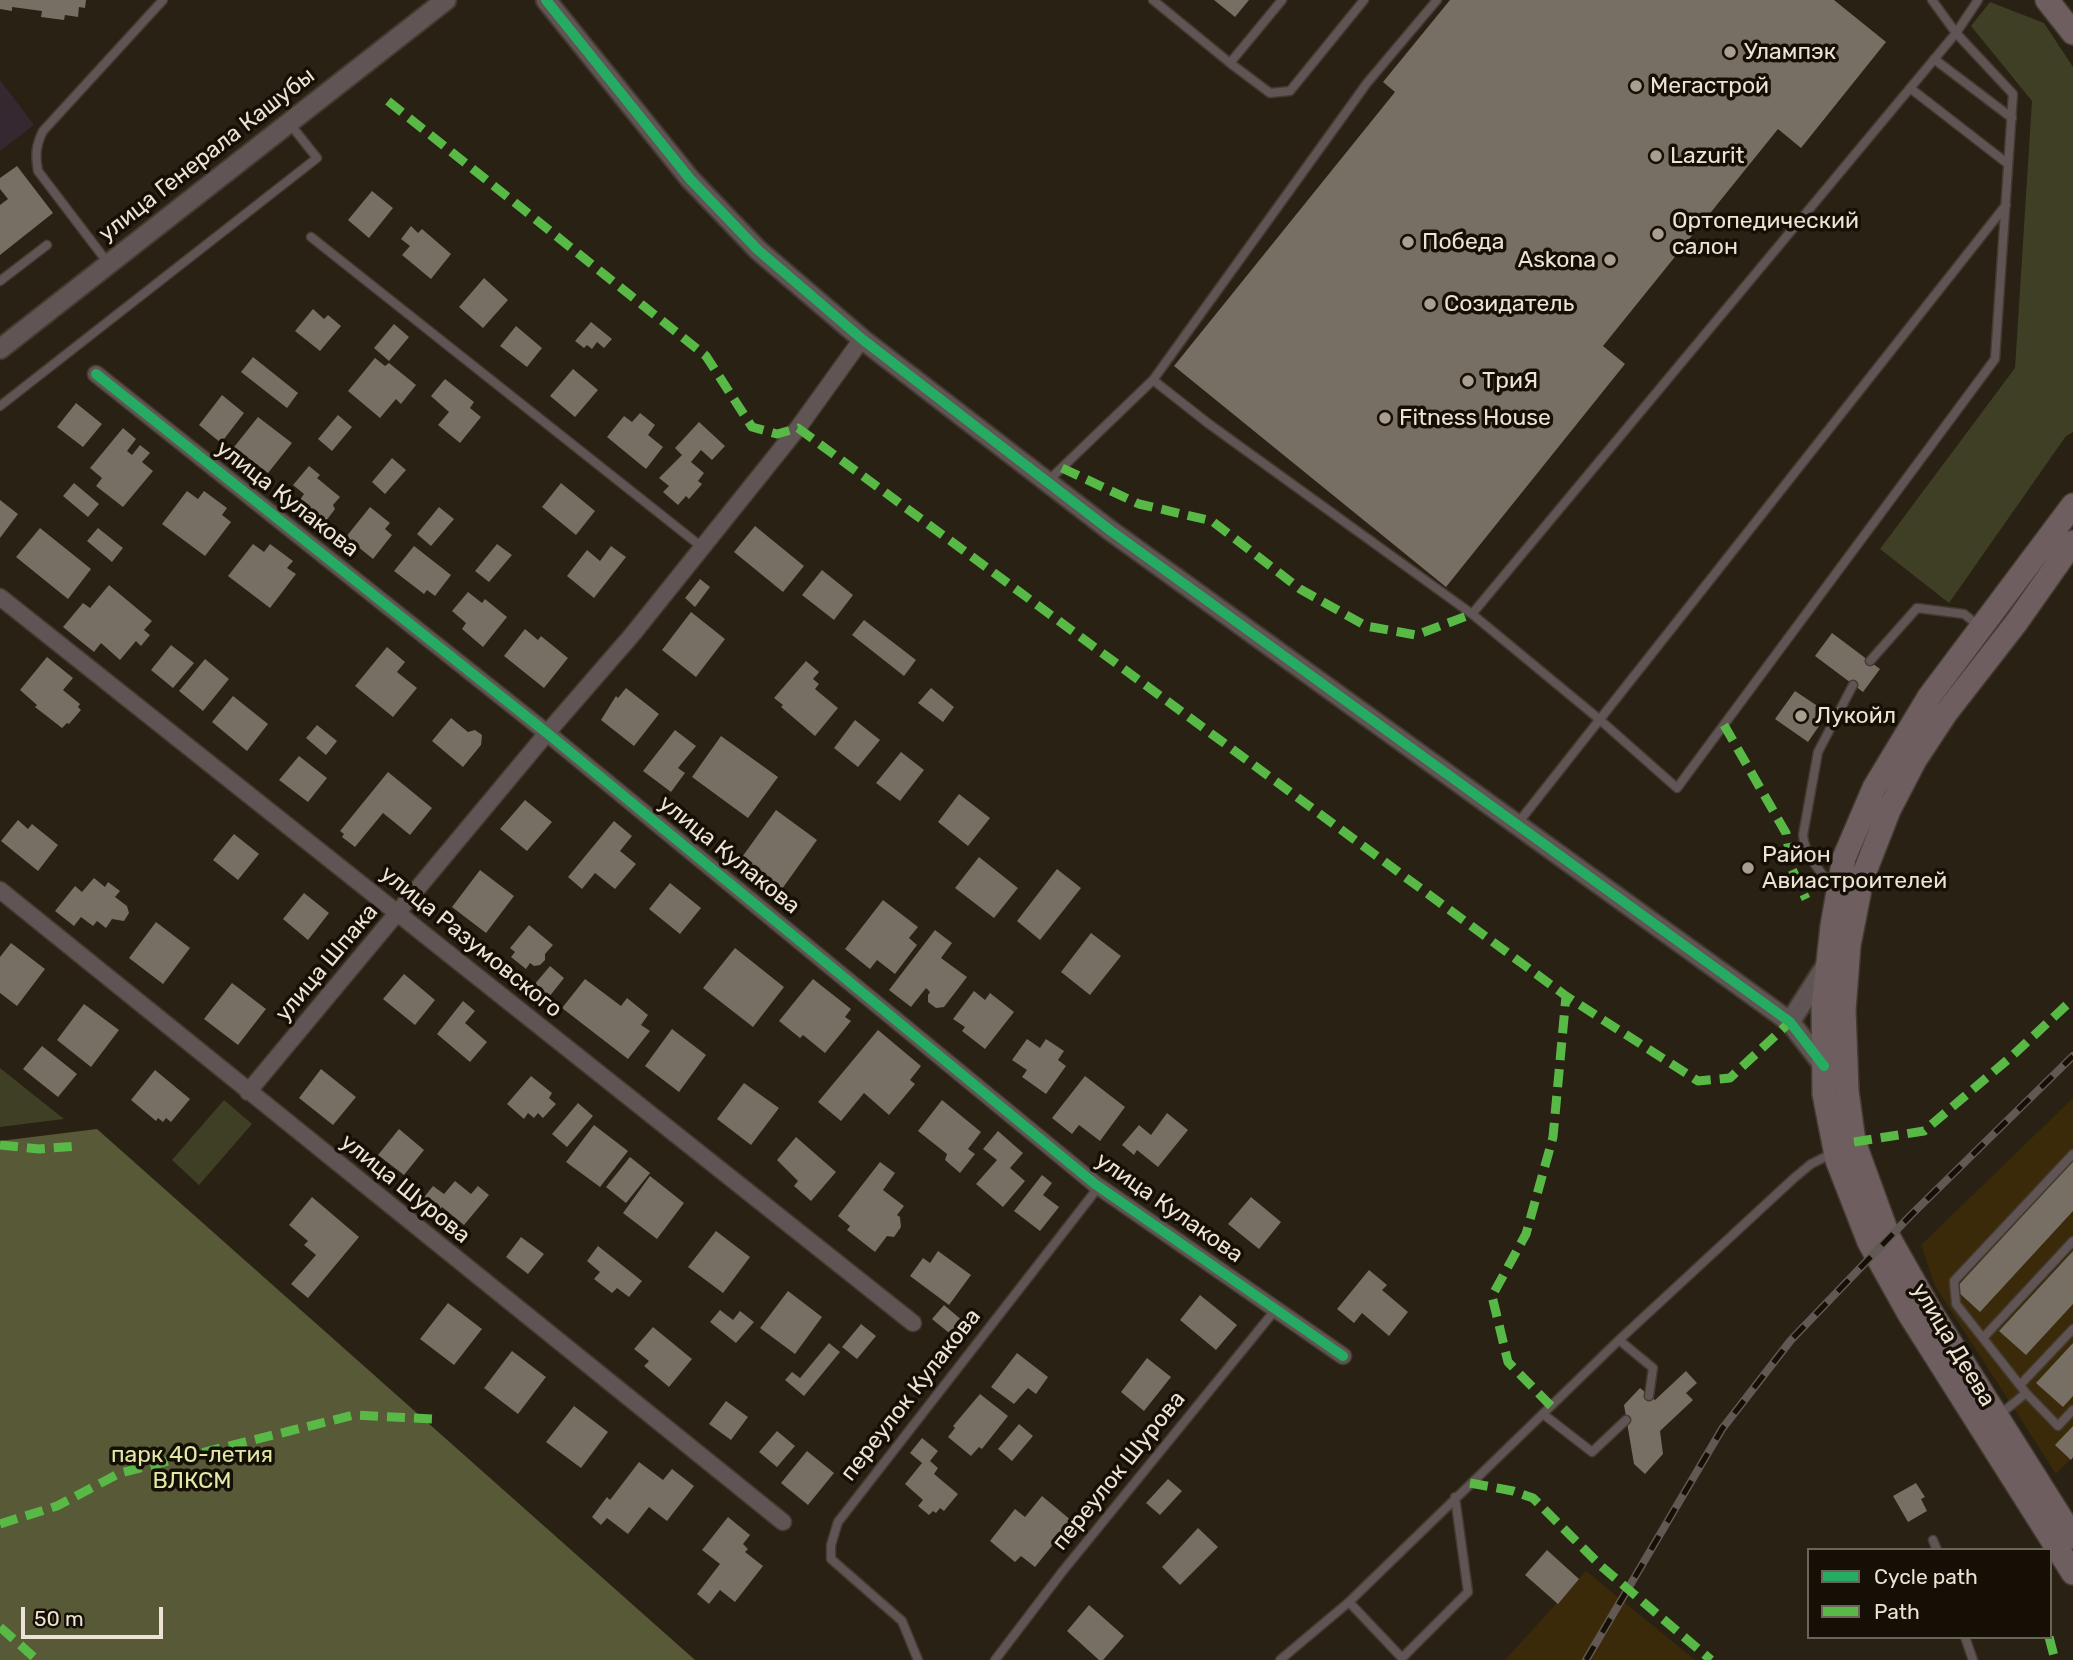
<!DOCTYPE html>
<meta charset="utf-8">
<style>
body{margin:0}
#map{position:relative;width:2073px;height:1660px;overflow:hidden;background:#292113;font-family:Rubik,sans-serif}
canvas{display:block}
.legend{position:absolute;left:1807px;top:1548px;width:245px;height:91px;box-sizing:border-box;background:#150f05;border:2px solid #6b6458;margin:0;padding:9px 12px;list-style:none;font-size:21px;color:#ece3d4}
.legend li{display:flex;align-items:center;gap:14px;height:35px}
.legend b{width:35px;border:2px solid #6b6458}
.scale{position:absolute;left:21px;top:1607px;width:142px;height:32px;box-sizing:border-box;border:4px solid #ece3d4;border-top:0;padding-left:9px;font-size:21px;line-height:24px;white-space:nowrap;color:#ece3d4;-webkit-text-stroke:5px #150f05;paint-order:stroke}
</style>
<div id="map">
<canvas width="2073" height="1660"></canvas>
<ul class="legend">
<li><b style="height:9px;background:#26ab63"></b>Cycle path</li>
<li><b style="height:9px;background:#58b947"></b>Path</li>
</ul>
<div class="scale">50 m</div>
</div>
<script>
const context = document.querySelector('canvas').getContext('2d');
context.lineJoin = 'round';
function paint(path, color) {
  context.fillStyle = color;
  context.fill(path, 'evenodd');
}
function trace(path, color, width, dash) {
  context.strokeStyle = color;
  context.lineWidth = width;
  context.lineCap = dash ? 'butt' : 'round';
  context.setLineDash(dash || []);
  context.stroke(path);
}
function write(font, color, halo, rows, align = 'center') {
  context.font = font + ' Rubik,sans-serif';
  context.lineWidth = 7;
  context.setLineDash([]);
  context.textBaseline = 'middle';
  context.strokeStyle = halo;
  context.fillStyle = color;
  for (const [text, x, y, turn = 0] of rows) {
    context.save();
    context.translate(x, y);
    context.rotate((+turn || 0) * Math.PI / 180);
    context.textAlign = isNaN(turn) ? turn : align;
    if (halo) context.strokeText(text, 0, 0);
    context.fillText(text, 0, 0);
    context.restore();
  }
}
const built = new Path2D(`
 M2073,1098V1457L2056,1474L1935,1286L1921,1245Z
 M1586,1571L1695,1660H1505Z`);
const education = new Path2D(`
 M0,80L34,125L0,151Z`);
const green = new Path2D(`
 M1990,2L2044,23L2073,67V432L2066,436L1949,603L1880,549L2015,368L2032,101L1971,26Z
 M0,1068L64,1119L0,1127Z
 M224,1100L252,1124L199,1185L172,1160Z`);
const forest = new Path2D(`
 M97,1129L695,1660H0V1141Z`);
const building = new Path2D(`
 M0,0H86L85,8L79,7L78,17L65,15L64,20L41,17L42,11L12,7V11L0,9Z
 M1214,0H1249L1235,17Z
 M1450,0H1834L1886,42L1801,148L1778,129L1603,346L1625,364L1446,587L1174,366L1395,92L1383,82Z
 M17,166L53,213L0,255V205L8,199L0,189V178Z
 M372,191L393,208L369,238L348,220Z
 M411,226L418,233L422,229L451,254L431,279L402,255L410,246L401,239Z
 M484,278L508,300L483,328L459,307Z
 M313,309L324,319L328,315L341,326L320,351L295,331Z
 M591,322L612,339L604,348L597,342L592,349L587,345L584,348L575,341Z
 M394,324L409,337L389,361L374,348Z
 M516,326L542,348L527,367L500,346Z
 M253,357L298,393L287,408L241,372Z
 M375,358L385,366L389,363L416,385L401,404L396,399L380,418L348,391Z
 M573,369L598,390L575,417L550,396Z
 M445,379L474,402L470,408L481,417L460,443L438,425L449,412L431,396Z
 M222,395L244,413L221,443L199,425Z
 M76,403L102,424L83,447L57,427Z
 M640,413L655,425L648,435L663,447L646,469L607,437L624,416L632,422Z
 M338,415L352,427L332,451L318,439Z
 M258,417L292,443L268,473L234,447Z
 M699,422L725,446L712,460L701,450L691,462L704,473L698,481L702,484L689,499L686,496L678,505L663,492L669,486L659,478L682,455L675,448Z
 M123,428L136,439L127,451L132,455L140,445L150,453L142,462L153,471L123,507L96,486L102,478L90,468Z
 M392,458L406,470L385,494L372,482Z
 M309,466L320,475L317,478L340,497L333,505L335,509L326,521L300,500L304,494L293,485Z
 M74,483L99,504L88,517L63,496Z
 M561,483L595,511L576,535L542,507Z
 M187,491L198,499L204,491L227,508L222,515L231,522L205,556L162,524Z
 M0,500L18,514L0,538Z
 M370,507L390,523L385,529L392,535L373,559L346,537Z
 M439,507L454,519L431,546L417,534Z
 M755,526L804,566L783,592L734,552Z
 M40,528L91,569L68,599L16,557Z
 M98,528L123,548L112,562L87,541Z
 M253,544L264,552L270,544L293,561L287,568L296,574L270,608L228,576Z
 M497,544L512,555L489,582L475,571Z
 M414,546L451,575L435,596L427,590L424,594L394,571Z
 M611,546L626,557L594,598L567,576L587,550L600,561Z
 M822,570L853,595L834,620L802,595Z
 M700,579L710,587L695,607L685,598Z
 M109,585L152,621L144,630L150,635L141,646L136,641L120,660L101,643L94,652L63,627L83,603L90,608Z
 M468,592L482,603L485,599L507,617L483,647L462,629L466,623L452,611Z
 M691,612L725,639L696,677L662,650Z
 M864,620L916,660L904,676L852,635Z
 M525,629L538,640L541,636L568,658L544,688L504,656Z
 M1832,633L1880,669L1863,692L1815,656Z
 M171,645L194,663L173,688L151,670Z
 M387,647L405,662L397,672L417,688L393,717L355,686Z
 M47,657L73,678L63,690L80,704L78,707L81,710L69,724L67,723L62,728L35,707L37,705L20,690Z
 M205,659L229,679L203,711L179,691Z
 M806,661L819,672L813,679L819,684L815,689L838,708L815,736L781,707L783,705L774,698Z
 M626,688L659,714L634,746L601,720L616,696L618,698Z
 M931,688L954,707L943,722L918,703Z
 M1795,691L1828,713L1808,742L1775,719Z
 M233,696L268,724L247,751L212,722Z
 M451,718L468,732L475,730L482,735L481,745L463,767L432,741Z
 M855,720L880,740L858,767L834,748Z
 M317,725L337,741L326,755L306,738Z
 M675,730L696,746L678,768L685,773L671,792L643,771Z
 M721,736L778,777L748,818L692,777Z
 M901,752L924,770L900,801L876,783Z
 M299,756L327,778L308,802L279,780Z
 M388,772L432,808L410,835L383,813L355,847L342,837L344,834L340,831Z
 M959,794L990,818L968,846L938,822Z
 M525,800L552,822L527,851L500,829Z
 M776,810L817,840L777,896L762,885L769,877L755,867L750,874L737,864Z
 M18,820L28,829L32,824L58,845L38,871L1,841Z
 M614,821L632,836L620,851L636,864L615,889L595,873L582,889L568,877Z
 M234,834L259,854L238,880L213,860Z
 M979,857L1018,888L994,918L955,888Z
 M1057,869L1081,888L1040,940L1017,921Z
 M480,870L514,896L486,933L452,907Z
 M94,878L105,887L108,882L120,891L115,897L127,906L129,913L124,921L112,919L106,928L97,921L93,926L81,917L74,926L55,911L75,886L82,892Z
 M670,883L701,908L680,934L649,909Z
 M304,893L329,913L308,940L283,919Z
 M883,900L918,927L909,938L917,945L895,974L877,960L870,969L845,949Z
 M156,922L190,948L163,984L129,958Z
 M529,925L553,945L545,954V960L540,965L534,966L530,963L526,969L511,957L515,952L510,948Z
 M935,930L952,943L941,958L967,977L944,1007L936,1008L928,1002V995L930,992L926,988L911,1007L889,990Z
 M1091,933L1121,956L1090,995L1061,972Z
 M11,943L45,969L17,1006L0,993V957Z
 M735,948L784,987L753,1027L703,988Z
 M550,966L564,978L549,997L534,985Z
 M404,974L435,1000L415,1025L383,999Z
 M585,979L621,1006L627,998L648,1015L641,1025L650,1031L628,1059L562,1008Z
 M813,979L851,1009L845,1017L851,1021L825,1053L803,1035L800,1038L779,1021Z
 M232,983L266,1009L238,1045L204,1019Z
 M974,991L985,1000L990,993L1014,1012L985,1049L962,1031L965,1027L953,1019Z
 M463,1001L475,1011L465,1023L487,1042L470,1062L437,1034Z
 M84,1004L119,1030L91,1067L57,1040Z
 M672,1029L706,1055L679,1092L645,1066Z
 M878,1030L921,1066L910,1080L915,1084L889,1115L864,1093L841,1121L818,1102Z
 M1027,1039L1040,1048L1046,1039L1064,1051L1058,1060L1066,1066L1046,1094L1022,1077L1027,1070L1012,1060Z
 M42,1046L77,1074L58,1097L23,1069Z
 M321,1069L356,1097L333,1125L299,1098Z
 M155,1070L190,1099L171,1122L166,1118L163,1122L158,1118L156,1121L131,1100Z
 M531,1076L552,1093L549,1098L556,1104L543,1118L538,1113L534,1118L528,1113L524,1119L507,1104Z
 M1085,1076L1125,1107L1100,1141L1079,1125L1072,1134L1052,1118Z
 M744,1083L779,1108L751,1145L717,1119Z
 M942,1100L981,1132L968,1149L975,1154L960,1173L945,1160L947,1154L918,1131Z
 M578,1103L593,1116L567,1147L552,1134Z
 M1167,1113L1188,1130L1158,1167L1137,1150L1134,1155L1122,1145L1139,1125L1151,1135Z
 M594,1125L628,1151L600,1187L566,1162Z
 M399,1129L424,1150L404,1175L378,1155Z
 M998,1131L1023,1153L1010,1168L1025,1181L1003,1207L976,1184L997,1160L983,1149Z
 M796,1137L836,1172L811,1201L794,1186L798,1181L777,1160Z
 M630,1157L650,1173L626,1203L606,1187Z
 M2073,1161V1211L1980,1312L1955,1289Z
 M880,1162L895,1173L883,1190L904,1206L897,1215L900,1217L901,1227L894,1237L887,1236L875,1252L847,1230L850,1226L838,1216Z
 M1042,1175L1052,1183L1043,1195L1059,1207L1040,1231L1014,1211Z
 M650,1176L684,1203L657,1239L623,1213Z
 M455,1181L471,1194L478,1186L489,1195L464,1225L442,1207L432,1218L417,1206L433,1186L444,1194Z
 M312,1197L359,1237L308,1298L291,1284L316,1255L304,1245L308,1241L289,1225Z
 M1251,1197L1281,1222L1259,1249L1228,1224Z
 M716,1231L750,1257L723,1293L688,1267Z
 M521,1237L544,1254L528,1274L506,1257Z
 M598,1246L642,1281L629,1297L617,1288L612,1293L594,1279L600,1272L587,1261Z
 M938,1251L971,1275L949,1305L910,1276L923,1258L930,1263Z
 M2073,1251V1304L2026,1355L1999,1331Z
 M1369,1270L1387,1285L1382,1290L1408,1312L1389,1336L1362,1313L1354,1323L1337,1309Z
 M788,1291L822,1317L795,1354L760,1328Z
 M1200,1295L1237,1325L1216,1350L1180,1320Z
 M448,1303L482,1329L454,1365L420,1339Z
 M944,1305L970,1327L959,1341L932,1319Z
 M720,1310L733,1320L740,1311L754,1322L736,1343L710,1322Z
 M861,1324L876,1336L857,1359L842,1347Z
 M653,1327L692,1359L669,1387L644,1366L649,1361L634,1349Z
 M829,1343L840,1352L804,1396L785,1380L792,1372L800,1378Z
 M2073,1343V1396L2063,1407L2036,1383Z
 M512,1351L546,1377L518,1414L484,1388Z
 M1017,1353L1048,1377L1036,1394L1028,1388L1014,1404L991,1387Z
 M1147,1358L1171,1377L1144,1411L1121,1392Z
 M1686,1371L1697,1383L1686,1393L1693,1400L1660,1431L1663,1454L1645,1474L1634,1464L1624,1405L1640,1388L1655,1400Z
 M980,1394L1008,1416L982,1449L979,1447L971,1456L948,1437L955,1428L953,1426Z
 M726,1401L748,1417L731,1440L709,1424Z
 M574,1406L608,1432L581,1468L546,1442Z
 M1019,1424L1033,1436L1012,1461L998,1449Z
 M2073,1426V1457L2071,1460L2055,1445Z
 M777,1431L795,1446L777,1467L759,1452Z
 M922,1438L938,1451L930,1461L938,1468L934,1474L958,1494L944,1511L940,1508L936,1513L933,1511L929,1515L918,1506L923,1500L905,1484L922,1463L910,1453Z
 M807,1451L834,1473L808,1505L781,1483Z
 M639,1462L663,1480L672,1469L694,1486L667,1521L649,1507L628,1534L607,1518L601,1525L592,1517L607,1497L610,1500Z
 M1168,1479L1182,1491L1160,1515L1146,1503Z
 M1916,1483L1925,1497L1921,1499L1927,1511L1908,1522L1893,1496Z
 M1042,1496L1072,1521L1035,1567L1021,1556L1015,1562L990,1541L1015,1509L1025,1517Z
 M728,1517L750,1535L743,1544L748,1549L745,1552L763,1566L735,1602L720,1590L709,1604L697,1594L720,1564L702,1550Z
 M1198,1528L1218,1547L1180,1585L1162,1567Z
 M1547,1550L1579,1579L1558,1604L1525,1575Z
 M1089,1605L1124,1636L1103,1660H1099L1067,1631Z`);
const service = new Path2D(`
 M1153,0L1230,63
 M1282,0L1230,63L1270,93L1290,91L1364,0
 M1437,0L1367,83L1153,380L1209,424L1472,614L1599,719L1677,788L1995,359L2013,94L1956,33L1932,0
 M1934,59L2012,118
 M1910,88L2008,164
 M311,237L703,548
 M108,263L38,171C35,155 36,145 43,131L163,0
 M0,281L47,245
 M0,406L317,158L290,124
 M1047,482L1153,380
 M1472,614L1956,33L1978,0
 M1870,661L1917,608L1964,614L1979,626
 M1518,823L2006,205
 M1835,890C1822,873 1805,857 1803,835L1818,752L1853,685
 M2073,1154L1954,1281L1956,1304L2026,1393L2058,1426L2073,1410
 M1983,1338L2073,1241
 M1619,1340L1653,1368L1649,1396
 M2020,1385L2073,1329
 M1543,1414L1592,1452L1626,1420
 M1998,1416L2026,1393
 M1933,1540L1937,1550
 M1349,1602L1402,1658L1468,1592L1455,1497
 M1965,1637L1973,1660
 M918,1660L902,1621L831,1559V1545L838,1522L1097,1189
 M995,1660L1062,1572L1276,1309
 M1280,1660L1349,1602L1619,1340L1793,1179L1811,1164L1833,1153`);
const minor = new Path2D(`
 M96,374L547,733L1095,1184L1343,1356
 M0,597L913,1323
 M0,890L783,1522
 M248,1092L547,733L632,635L798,428L862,339`);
const tertiary = new Path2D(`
 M546,0L690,179L758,250L862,339L1111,531L1790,1022L1824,1066
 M0,349L446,0
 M1790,1022L1827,964`);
const secondary = new Path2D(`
 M2047,0L2073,33
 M2073,505L1929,697L1874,788L1844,858L1832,926L1823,1007L1824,1094L1837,1160L1869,1242L1908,1312L2073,1573
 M2073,542L2016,623L1946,713L1915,760L1889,810L1862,879L1849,945L1844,1010L1847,1091L1854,1142L1889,1238L1931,1312L2073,1537`);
const rail = new Path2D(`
 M1586,1660L1722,1429L1791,1340L1911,1215L2073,1056`);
const quiet = new Path2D(`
 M388,101L706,356L752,427L777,434L798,428L1566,996L1698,1081L1730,1078L1790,1022
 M1062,468L1139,504L1212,521L1300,589L1366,626L1416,635L1472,614
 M1724,725L1786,833L1792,869L1806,899
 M1854,1142L1924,1131L2012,1056L2073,999
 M0,1145L39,1149L77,1146
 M1551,1406L1508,1362L1492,1296L1526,1234L1553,1137L1566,996
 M1470,1483L1513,1491L1533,1498L1601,1566L1711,1660
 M0,1524L57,1506L120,1473L354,1415L434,1419
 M0,1627L37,1660
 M2049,1637L2055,1660`);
const cycleway = new Path2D(`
 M546,0L690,179L758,250L862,339L1111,531L1790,1022L1824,1066
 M96,374L547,733L1095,1184L1343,1356`);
const markers = [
 [1730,52,7,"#a89f90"],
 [1636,86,7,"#a89f90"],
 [1656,156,7,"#a89f90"],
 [1658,234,7,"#a89f90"],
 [1408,242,7,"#a89f90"],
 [1610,260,7,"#a89f90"],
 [1430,304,7,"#a89f90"],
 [1468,381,7,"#a89f90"],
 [1385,418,7,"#a89f90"],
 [1801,716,7,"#a89f90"],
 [1748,868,7,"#a89f90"]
];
const poiNames = [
 ["Улампэк",1744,52],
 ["Мегастрой",1650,86],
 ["Lazurit",1670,156],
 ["Ортопедический",1672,221],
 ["салон",1672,247],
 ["Победа",1422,242],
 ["Askona",1596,260,"right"],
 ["Созидатель",1444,304],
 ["ТриЯ",1482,381],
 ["Fitness House",1399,418],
 ["Лукойл",1815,716],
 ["Район",1762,855],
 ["Авиастроителей",1762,881]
];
const streetNames = [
 ["улица Генерала Кашубы",207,155,-38],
 ["улица Кулакова",287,499,38],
 ["улица Кулакова",729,855,39],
 ["улица Разумовского",471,942,39],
 ["улица Шпака",327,963,-50],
 ["улица Шурова",405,1189,39],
 ["улица Кулакова",1169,1208,35],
 ["улица Деева",1953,1345,59],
 ["переулок Кулакова",911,1395,-52],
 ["переулок Шурова",1119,1471,-51]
];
const parkNames = [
 ["парк 40-летия",192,1455],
 ["ВЛКСМ",192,1481]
];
paint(built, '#3a2a09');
paint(education, '#362830');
paint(green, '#3f3f25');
paint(forest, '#585937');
paint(building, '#776f64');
trace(service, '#433b30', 11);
trace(minor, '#433b30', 19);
trace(tertiary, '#433b30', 23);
trace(secondary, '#433b30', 26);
trace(service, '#615454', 8);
trace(minor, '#615454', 16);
trace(tertiary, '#615454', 19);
trace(secondary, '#6e5e60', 23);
trace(rail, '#625954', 8);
trace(rail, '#150f05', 5, [16]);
trace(quiet, '#58b947', 9, [18, 9]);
trace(cycleway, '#26ab63', 10);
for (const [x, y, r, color] of markers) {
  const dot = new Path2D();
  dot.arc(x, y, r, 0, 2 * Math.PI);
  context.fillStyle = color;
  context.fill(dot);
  trace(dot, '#150f05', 2.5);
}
write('23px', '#ece3d4', '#150f05', poiNames, 'left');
write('23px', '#ece3d4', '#150f05', streetNames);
write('23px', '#e2e8a6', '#150f05', parkNames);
</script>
